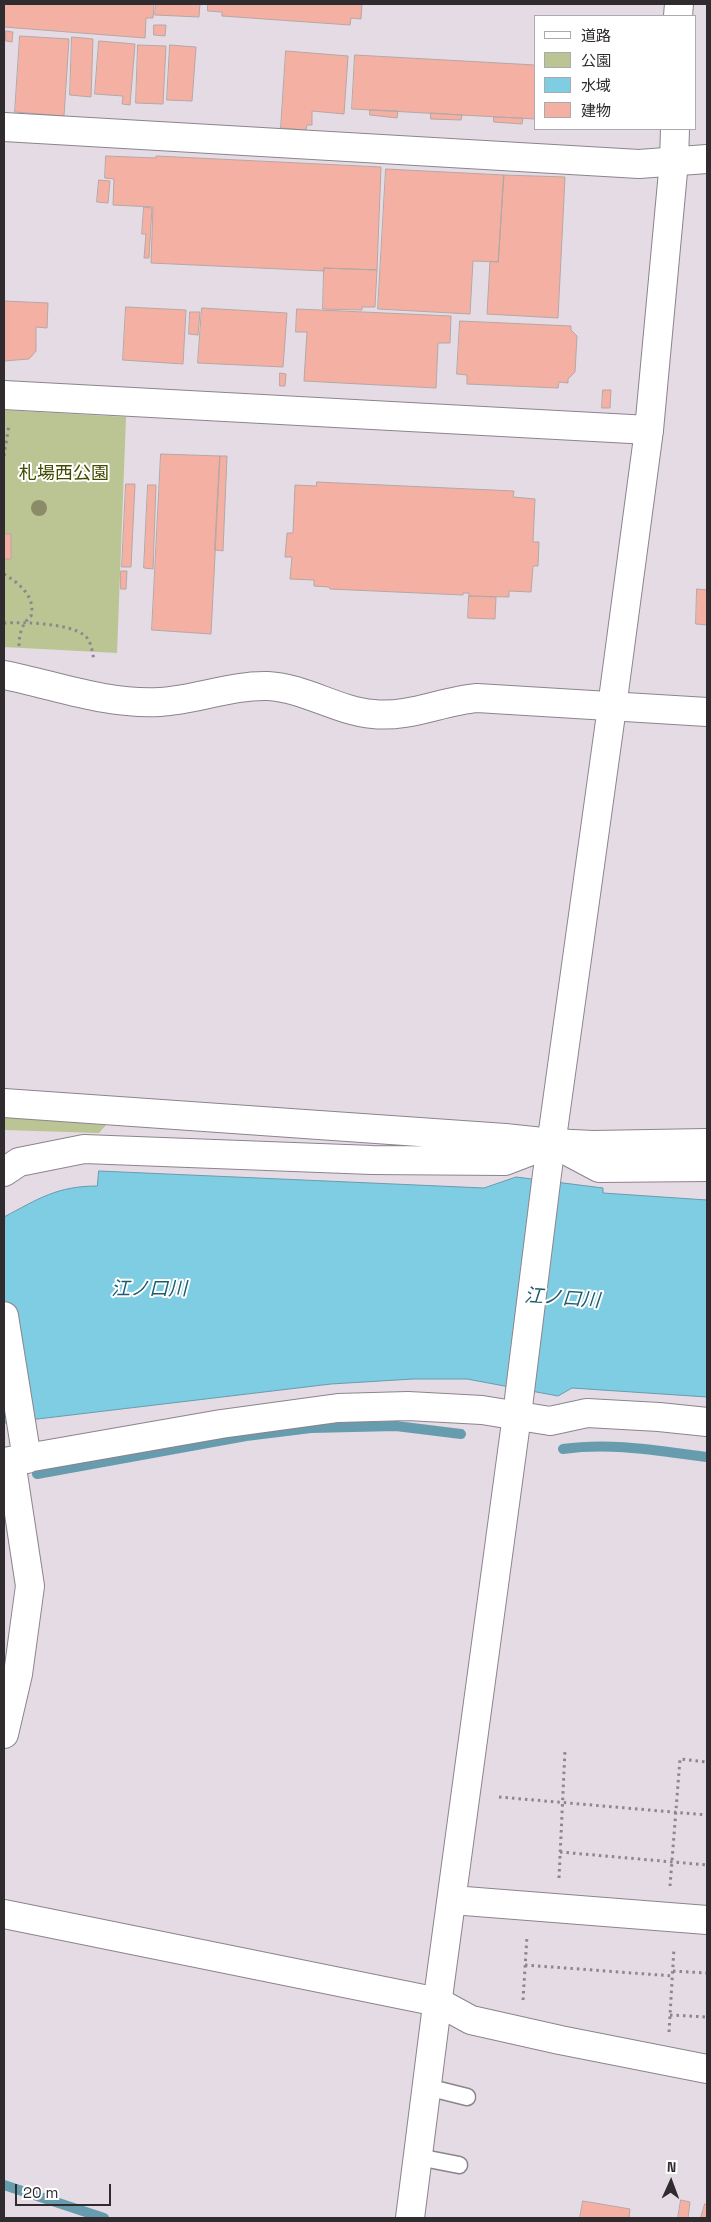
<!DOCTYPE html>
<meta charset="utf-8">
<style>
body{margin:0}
#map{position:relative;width:711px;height:2222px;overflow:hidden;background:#e4dbe5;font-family:"Space Grotesk","Noto Sans JP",sans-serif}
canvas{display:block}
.frame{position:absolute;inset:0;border:5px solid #2f2b2f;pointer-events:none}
.legend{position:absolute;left:534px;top:15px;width:162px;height:115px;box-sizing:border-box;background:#fff;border:1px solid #acaaac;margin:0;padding:6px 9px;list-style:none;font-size:15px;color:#2f2b2f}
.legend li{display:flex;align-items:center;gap:10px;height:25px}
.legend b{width:25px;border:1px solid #acaaac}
.north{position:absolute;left:646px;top:2157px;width:50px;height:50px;-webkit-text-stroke:4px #fff;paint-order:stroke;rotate:2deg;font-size:14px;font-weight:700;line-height:20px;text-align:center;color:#2f2b2f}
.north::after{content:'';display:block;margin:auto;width:18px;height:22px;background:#2f2b2f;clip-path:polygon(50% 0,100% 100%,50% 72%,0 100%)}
.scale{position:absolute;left:15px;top:2184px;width:96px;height:22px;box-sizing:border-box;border:2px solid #2f2b2f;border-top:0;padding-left:6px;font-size:15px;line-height:18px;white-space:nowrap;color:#2f2b2f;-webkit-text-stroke:4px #fff;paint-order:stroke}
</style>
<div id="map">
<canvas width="711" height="2222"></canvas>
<div class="frame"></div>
<ul class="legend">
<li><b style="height:6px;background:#fff"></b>道路</li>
<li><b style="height:14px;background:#bbc493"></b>公園</li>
<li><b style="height:14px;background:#7ecde3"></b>水域</li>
<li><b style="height:14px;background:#f5b0a4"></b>建物</li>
</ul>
<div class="north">N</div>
<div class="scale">20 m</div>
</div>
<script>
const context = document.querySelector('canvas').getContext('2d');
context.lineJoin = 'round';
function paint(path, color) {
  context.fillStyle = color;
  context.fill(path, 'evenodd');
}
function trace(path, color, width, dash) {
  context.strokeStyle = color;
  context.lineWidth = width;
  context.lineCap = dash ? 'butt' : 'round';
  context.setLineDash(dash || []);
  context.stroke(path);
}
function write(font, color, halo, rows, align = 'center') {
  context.font = font + ' "Space Grotesk","Noto Sans JP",sans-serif';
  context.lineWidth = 4;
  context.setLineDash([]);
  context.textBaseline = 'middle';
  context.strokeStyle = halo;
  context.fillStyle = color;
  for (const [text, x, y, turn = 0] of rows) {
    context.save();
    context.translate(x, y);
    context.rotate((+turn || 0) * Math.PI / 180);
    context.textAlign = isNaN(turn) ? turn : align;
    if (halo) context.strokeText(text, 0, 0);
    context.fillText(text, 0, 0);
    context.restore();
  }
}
const green = new Path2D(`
 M4,410L126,417L117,653L4,647Z
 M4,1117L106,1125L99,1133L4,1130Z`);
const water = new Path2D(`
 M99,1171L484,1188L516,1177L603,1188V1193L707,1200V1397L572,1388L558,1396L467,1379H413L331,1384L4,1423V1217C38,1199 57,1186 97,1186Z`);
const stream = new Path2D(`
 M563,1449C612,1442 659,1451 707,1457
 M37,1474L246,1436L311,1428L396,1426L461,1434
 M4,2185L104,2218`);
const building = new Path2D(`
 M4,4H154L153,18H146L145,38L4,27Z
 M156,4H200L199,17L155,15Z
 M208,4H362L361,19L351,18L350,25L222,16V12L208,11Z
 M154,25H166L165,36L154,35Z
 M6,31L13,32L12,42L6,41Z
 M20,36L69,39L64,116L15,112Z
 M72,37L93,39L91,97L70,95Z
 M99,41L135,44L130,105L122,104L123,96L95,94Z
 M138,45L166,46L163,104L136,103Z
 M170,45L196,47L192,101L167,100Z
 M286,51L348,56L344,114L312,111V125H307L306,130L281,128Z
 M355,55L535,65V119L352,109Z
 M370,110L398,111L397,118L370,115Z
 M431,113L462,115L461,120L431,119Z
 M494,117L523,118L522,124L494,122Z
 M106,156L156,158V156L381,167L377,270L324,268V271L151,263L153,207L113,205L114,179L105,178Z
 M386,169L504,175L498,262L473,261L470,314L378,309Z
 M504,175L565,177L558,318L487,314L490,261L498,262Z
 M99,180L110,181L108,203L97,202Z
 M144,207L152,208L149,258H144L146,234H142Z
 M324,268L377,270L375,307H362V310L323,309Z
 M4,301L48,303L47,328L36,327V351L29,359L4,361Z
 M126,307L186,310L183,364L123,360Z
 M202,308L287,313L283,367L198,363Z
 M297,309L451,316L450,343H438L436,388L304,381L307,332H296Z
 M190,312H200L198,335L189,334Z
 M460,321L571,326V330L577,336L575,372L568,379V383L559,382L558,388L467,384V375L457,374Z
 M280,373L286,374L285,386H280Z
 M603,390H611L610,408H602Z
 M161,454L220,456L211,634L152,630Z
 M220,456H227L223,551L215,550Z
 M317,482L514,491L513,497L535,499L533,542H539L538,566H533L531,592L509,591V597L469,596V593H463V595L330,589L329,587L314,586V580L290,579L292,557H285L287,533H293L295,485L316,486Z
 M126,484H135L131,567H122Z
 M148,485H156L153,569L144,568Z
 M4,534H11V559H4Z
 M121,571H127L126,589H121Z
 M697,589L707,590V625L696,624Z
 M469,596L496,597L495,619L468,618Z
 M681,2200L690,2202L688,2218H678Z
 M583,2201L630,2209L629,2218H580Z
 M705,2204L707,2205V2218H701Z`);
const path = new Path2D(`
 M4,456L9,425
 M4,574C19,583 36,597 31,616C21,625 19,635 19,647
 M4,623C23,622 68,623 84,635C92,641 92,652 94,660
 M499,1797L707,1815
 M560,1852L707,1865
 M559,1878L565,1750
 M670,1886L680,1759L707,1762
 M525,1965L673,1976
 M673,1971L707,1973
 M523,2000L527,1936
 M670,2015L707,2017
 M669,2032L674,1948`);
const service = new Path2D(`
 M427,2087L467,2097
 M418,2157L459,2165`);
const minor = new Path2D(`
 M4,127L639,164L707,159
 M4,395L649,430
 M4,675C55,685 106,705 160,702C196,700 231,685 268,686C305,688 337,711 373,714C409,718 442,701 477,698L707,712
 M4,1103L505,1138L552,1143L593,1145L707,1143
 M4,1172L19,1162L84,1149L372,1160L505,1161L552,1143L599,1168L707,1167
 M4,1316L27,1459
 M4,1462L221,1424L338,1408L408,1406L482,1410L550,1421L587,1413L659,1417L707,1422
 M4,1734L18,1674L30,1586L11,1461
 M452,1900L707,1920
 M4,1914L438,2002L471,2020L560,2040L707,2069`);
const tertiary = new Path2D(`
 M678,16L679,4
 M410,2218L437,2005L517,1415L547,1174L612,707L649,430L674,161L675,129`);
const trees = [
 [39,508]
];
const parkNames = [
 ["札場西公園",64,474]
];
const waterNames = [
 ["江ノ口川",149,1290],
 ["江ノ口川",562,1299,4]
];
paint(green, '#bbc493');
paint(water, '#7ecde3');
trace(water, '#669cad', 1);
trace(stream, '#669cad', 10);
paint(building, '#f5b0a4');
trace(building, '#b5a7a4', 1);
trace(service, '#8c848d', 19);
trace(minor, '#8c848d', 30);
trace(tertiary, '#8c848d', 30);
trace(path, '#8c868d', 3, [2.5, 4]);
trace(service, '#fff', 16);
trace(minor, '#fff', 28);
trace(tertiary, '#fff', 28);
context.fillStyle = '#8b8c67';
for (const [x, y] of trees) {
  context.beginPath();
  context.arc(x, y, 8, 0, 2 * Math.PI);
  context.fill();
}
write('18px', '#434b00', '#fff', parkNames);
write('italic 19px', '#1c5c6c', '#fff', waterNames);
</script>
